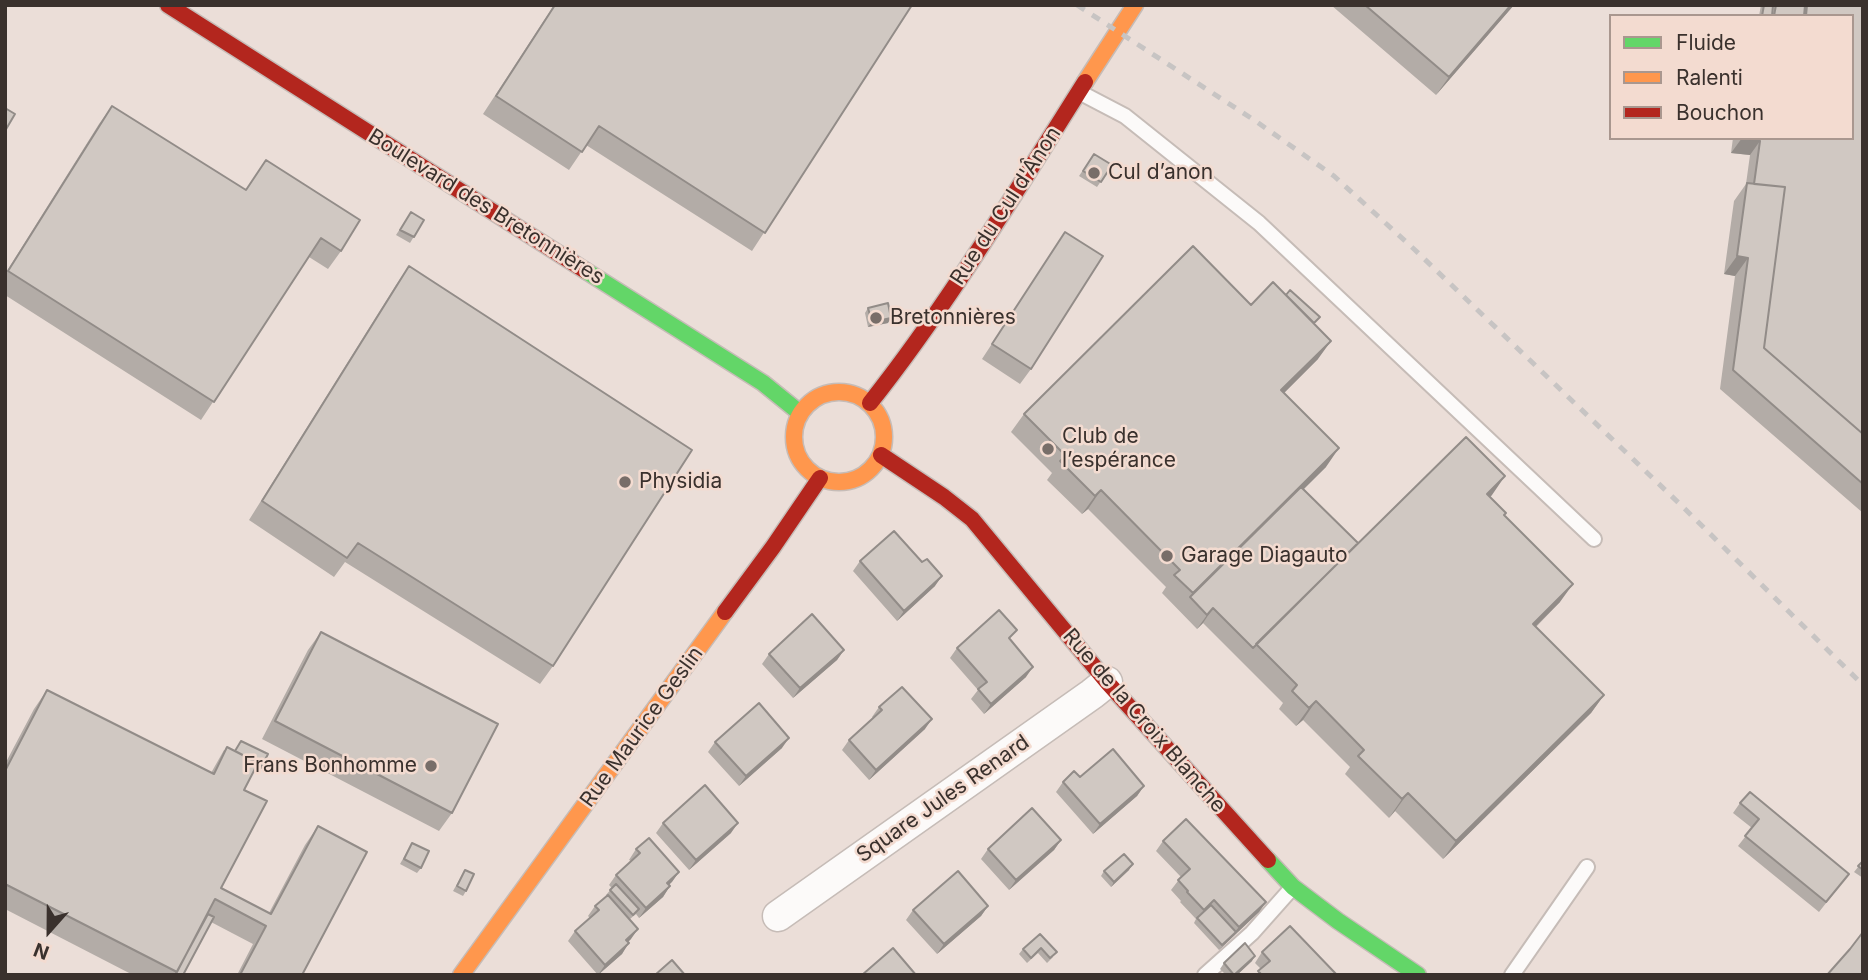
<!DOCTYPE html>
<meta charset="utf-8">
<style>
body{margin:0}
#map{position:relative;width:1868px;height:980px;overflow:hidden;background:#ebded8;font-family:Inter,sans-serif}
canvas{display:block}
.frame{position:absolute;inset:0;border:7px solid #3a312d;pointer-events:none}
.legend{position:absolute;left:1609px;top:14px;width:245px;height:126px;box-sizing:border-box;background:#f3dbd0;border:2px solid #a9978f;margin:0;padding:9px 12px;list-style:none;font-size:21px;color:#3a312d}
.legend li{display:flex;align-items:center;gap:14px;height:35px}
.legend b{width:35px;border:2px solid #a9978f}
.north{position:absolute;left:14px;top:896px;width:70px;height:70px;-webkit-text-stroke:5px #f3dbd0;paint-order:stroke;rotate:201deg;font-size:19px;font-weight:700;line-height:28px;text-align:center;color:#3a312d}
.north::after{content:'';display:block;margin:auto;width:24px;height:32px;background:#3a312d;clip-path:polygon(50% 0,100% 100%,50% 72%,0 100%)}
</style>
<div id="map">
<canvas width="1868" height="980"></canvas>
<div class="frame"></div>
<ul class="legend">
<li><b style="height:9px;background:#63d668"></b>Fluide</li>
<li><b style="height:9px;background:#ff974d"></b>Ralenti</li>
<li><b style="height:9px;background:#b3261e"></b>Bouchon</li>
</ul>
<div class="north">N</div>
</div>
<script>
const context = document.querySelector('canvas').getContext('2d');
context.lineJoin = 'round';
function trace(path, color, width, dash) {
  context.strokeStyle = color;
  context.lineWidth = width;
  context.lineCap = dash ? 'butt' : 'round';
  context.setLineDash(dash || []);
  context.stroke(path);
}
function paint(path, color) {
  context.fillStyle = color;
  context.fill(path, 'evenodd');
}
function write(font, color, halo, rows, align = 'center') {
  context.font = font + ' Inter,sans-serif';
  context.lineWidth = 5;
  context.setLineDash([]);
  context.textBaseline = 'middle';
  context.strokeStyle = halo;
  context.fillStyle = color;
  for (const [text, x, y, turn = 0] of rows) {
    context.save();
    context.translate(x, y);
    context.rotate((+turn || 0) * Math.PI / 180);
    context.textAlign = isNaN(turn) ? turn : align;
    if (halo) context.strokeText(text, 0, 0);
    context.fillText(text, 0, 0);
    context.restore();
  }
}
const lane = new Path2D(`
 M1081,93L1125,116L1259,223L1594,539
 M1205,975L1252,933L1292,888
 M1512,975L1587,867`);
const street = new Path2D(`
 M778,916L1092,694L1107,682`);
const fast = new Path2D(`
 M586,271L763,383L800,413
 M1268,860L1293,887L1338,921L1418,975`);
const slow = new Path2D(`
 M1085,82L1135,5
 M794 437a45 45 0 1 1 90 0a45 45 0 1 1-90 0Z
 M461,975L725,612`);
const jam = new Path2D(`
 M168,5L586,271
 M870,403C950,302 1016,191 1085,82
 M881,455L944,497L972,519L1107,682L1268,860
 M725,612L773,547L820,478`);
const rail = new Path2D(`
 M1077,5L1254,120L1334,176L1415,250L1685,509L1863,685`);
const wall = new Path2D(`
 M554,5H912L752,251L586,145L569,170L483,114Z
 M1331,5H1514L1436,95Z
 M1761,5H1863V513L1720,389L1735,276L1724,274L1734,201L1746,184L1750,155L1731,153L1733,138H1852V16H1759Z
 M112,106L246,190L266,160L341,251L328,269L309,257L201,420L5,295V274L99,124Z
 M1094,154L1112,165L1097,187L1079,176Z
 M411,212L424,220L410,243L396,235Z
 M1065,232L1031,369L1020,384L982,359Z
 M409,266L553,666L540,684L345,562L334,577L249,520L396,285Z
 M1251,305L1314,324L1318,359L1284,393L1326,467L1304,489L1358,543L1492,495L1490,497L1504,515L1560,602L1536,627L1604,695L1591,713L1443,859L1395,811L1389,818L1345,774L1350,767L1303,720L1296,726L1279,709L1283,703L1203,623L1197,629L1162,593L1166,587L1088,509L1082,514L1047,480L1052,473L1011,432L1024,414Z
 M868,308L888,323L868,327L865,313Z
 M860,561L922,562L935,586L897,621L853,571Z
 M321,632L452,813L439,831L262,739L308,650Z
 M1010,640L1026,677L984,714L971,699L978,690L950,658L957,648Z
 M844,650L837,660L793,698L762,664L769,654Z
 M47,690L211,773L224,750L235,751L241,741L261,768L257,774L253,772L244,790L221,888L269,913L305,845L318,826L302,975H237L253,944L211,922L183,975H133L5,909V764L34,709Z
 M879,707L925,729L869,780L842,750L849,740L873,718L872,717Z
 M715,742L782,748L739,786L708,752Z
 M1080,777L1144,786L1137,796L1093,834L1056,792L1063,782Z
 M1740,803L1849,874L1819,912L1738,846L1752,828L1733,813Z
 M663,823L731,833L689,870L656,833Z
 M1061,840L1054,850L1009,890L981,859L988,849Z
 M1163,841L1266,902L1259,912L1219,950L1194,923L1196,919L1180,902L1181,901L1171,890L1181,877L1156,851Z
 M412,843L421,868L417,873L400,864Z
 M636,849L679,872L669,885L670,886L663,897L639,918L636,914L630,919L631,939L628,942L622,954L598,975L568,941L575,931L590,918L588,916L595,906L607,896L606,895L612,888L609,885L616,875L631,861L629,860Z
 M1863,861V878L1854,872Z
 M465,870L466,891L463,896L453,891Z
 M1129,870L1111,887L1101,876L1104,871Z
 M988,906L981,916L937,954L906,920L913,910Z
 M1040,934L1053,957L1047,963L1038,953L1027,963L1019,954L1023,949Z
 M1262,952L1337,975H1256L1261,969L1255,963Z
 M1252,961L1237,975H1226L1220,969L1224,963Z`);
const shadedWall = new Path2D(`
 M1511,5H1514L1436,95L1449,77Z
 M1742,138L1760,141L1750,155L1731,153Z
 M1737,256L1748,258L1735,276L1724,274Z
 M891,318L888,323L868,327L872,322Z
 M1331,341L1318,359L1269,408L1281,390Z
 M1339,448L1326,467L1192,599L1190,597L1193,593Z
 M1505,476L1492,495L1474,513L1487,494Z
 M1101,490L1088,509L1082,514L1095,496Z
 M942,576L935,586L897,621L904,611Z
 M1573,584L1560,602L1520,642L1533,624Z
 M1213,608L1203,623L1197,629L1207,615Z
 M844,650L837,660L793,698L800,688Z
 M1033,667L1026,677L984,714L991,704Z
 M1604,695L1591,713L1443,859L1456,841Z
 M1316,701L1303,720L1296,726L1309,708Z
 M932,719L925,729L869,780L876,770Z
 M789,738L782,748L739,786L746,776Z
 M1144,786L1137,796L1093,834L1100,824Z
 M1408,793L1395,811L1389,818L1402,799Z
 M738,823L731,833L689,870L696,860Z
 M1061,840L1054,850L1009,890L1016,880Z
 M1133,864L1129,870L1111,887L1114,882Z
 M679,872L672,882L660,893L667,883Z
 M670,886L663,897L639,918L646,908Z
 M1266,902L1259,912L1219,950L1239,927Z
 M988,906L981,916L937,954L944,944Z
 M638,929L631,939L619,950L626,940Z
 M629,943L622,954L598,975L605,965Z
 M1255,956L1252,961L1237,975H1235Z`);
const building = new Path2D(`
 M555,5H912L765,233L599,126L582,152L496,96Z
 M1365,5H1511L1449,77Z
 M1764,5H1773L1772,16H1762Z
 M1776,5H1805L1804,16H1774Z
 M1807,5H1863V434L1764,348L1785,187L1754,184L1760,141L1742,138H1852V16H1806Z
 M112,106L246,190L266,160L360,220L341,251L321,238L214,402L8,271Z
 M5,108L15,114L5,131Z
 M1094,154L1112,165L1101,182L1083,171Z
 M1747,183L1785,187L1764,348L1863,434V484L1733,370L1748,258L1737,256Z
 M411,212L424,220L414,237L400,230Z
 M1065,232L1103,256L1031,369L992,344Z
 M1193,246L1251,305L1273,282L1331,341L1281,390L1339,448L1193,593L1174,575L1180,570L1101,490L1095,496L1060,461L1066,456L1024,414Z
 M409,266L692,450L553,666L358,543L347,558L262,501Z
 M1290,290L1320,317L1314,323L1286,295Z
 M888,303L891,318L872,322L868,308Z
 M1466,437L1505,476L1487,494L1506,513L1504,515L1573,584L1533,624L1604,695L1456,841L1408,793L1402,799L1358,756L1364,750L1316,701L1309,708L1292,691L1297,685L1256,644Z
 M1301,487L1358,543L1253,648L1213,608L1207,615L1190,597Z
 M894,531L922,562L927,559L942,576L904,611L860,561Z
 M999,610L1017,630L1009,638L1033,667L991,704L978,689L987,682L957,648Z
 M812,614L844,650L800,688L769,654Z
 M321,632L498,724L452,813L275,721Z
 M902,687L932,719L876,770L849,740L882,710L879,707Z
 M47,690L214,774L227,747L258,763L244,790L267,801L221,888L271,914L318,826L367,852L302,975H240L266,926L215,899L177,972L5,884V771Z
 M759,703L789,738L746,776L715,742Z
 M241,741L268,754L261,768L256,766L258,763L235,751Z
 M1113,749L1144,786L1100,824L1063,782L1074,771L1080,777Z
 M705,785L738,823L696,860L663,823Z
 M1750,792L1849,874L1826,902L1745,836L1759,819L1740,803Z
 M1032,808L1061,840L1016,880L988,849Z
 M1186,819L1266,902L1239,927L1214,900L1204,910L1187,892L1188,891L1178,880L1190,869L1163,841Z
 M649,838L679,872L667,883L670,886L646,908L616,875L640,853L636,849Z
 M412,843L429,851L421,868L404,859Z
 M1124,854L1133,864L1114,882L1104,871Z
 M1863,861V870L1858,866Z
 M465,870L474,874L466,891L457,886Z
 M958,871L988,906L944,944L913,910Z
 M616,884L639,909L633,915L610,890Z
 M608,895L638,929L626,940L629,943L605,965L575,931L599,910L595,906Z
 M1211,905L1236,932L1222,945L1197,918Z
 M208,914L214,917L183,975H175Z
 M1290,926L1337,975H1262L1258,971L1270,961L1262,952Z
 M1863,932V975H1827L1850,949Z
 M1040,934L1057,952L1050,958L1041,948L1031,958L1023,949Z
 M1245,943L1255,956L1234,975L1224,963Z
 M893,948L916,975H862Z
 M672,960L685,975H655Z`);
const markers = [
 [1094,173,7,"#786e69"],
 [876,318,7,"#786e69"],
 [1048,449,7,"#786e69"],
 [625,482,7,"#786e69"],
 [1167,556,7,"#786e69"],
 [431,766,7,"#786e69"]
];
const poiNames = [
 ["Cul d’anon",1108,173],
 ["Bretonnières",890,318],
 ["Club de",1062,437],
 ["l’espérance",1062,461],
 ["Physidia",639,482],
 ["Garage Diagauto",1181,556],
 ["Frans Bonhomme",417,766,"right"]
];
const streetNames = [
 ["Rue du Cul d'Ânon",1006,206,-57],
 ["Boulevard des Bretonnières",486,207,32],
 ["Rue de la Croix Blanche",1144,721,49],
 ["Rue Maurice Geslin",642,727,-54],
 ["Square Jules Renard",943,799,-35]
];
trace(lane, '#c6bcb7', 18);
trace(street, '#c6bcb7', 33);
trace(fast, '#c6bcb7', 19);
trace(slow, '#c6bcb7', 19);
trace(jam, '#c6bcb7', 19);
trace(lane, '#fcfaf9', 14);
trace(street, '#fcfaf9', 30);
trace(fast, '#63d668', 16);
trace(slow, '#ff974d', 16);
trace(jam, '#b3261e', 16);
trace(rail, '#c7c4c3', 5, [9, 9]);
paint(wall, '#b3aca7');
paint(shadedWall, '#928c88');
paint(building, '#d0c8c2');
trace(building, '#928c88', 2);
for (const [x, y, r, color] of markers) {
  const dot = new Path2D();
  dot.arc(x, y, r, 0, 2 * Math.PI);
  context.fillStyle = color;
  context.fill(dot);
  trace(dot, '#f3dbd0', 2.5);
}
write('21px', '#3a312d', '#f3dbd0', poiNames, 'left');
write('21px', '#3a312d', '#f3dbd0', streetNames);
</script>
